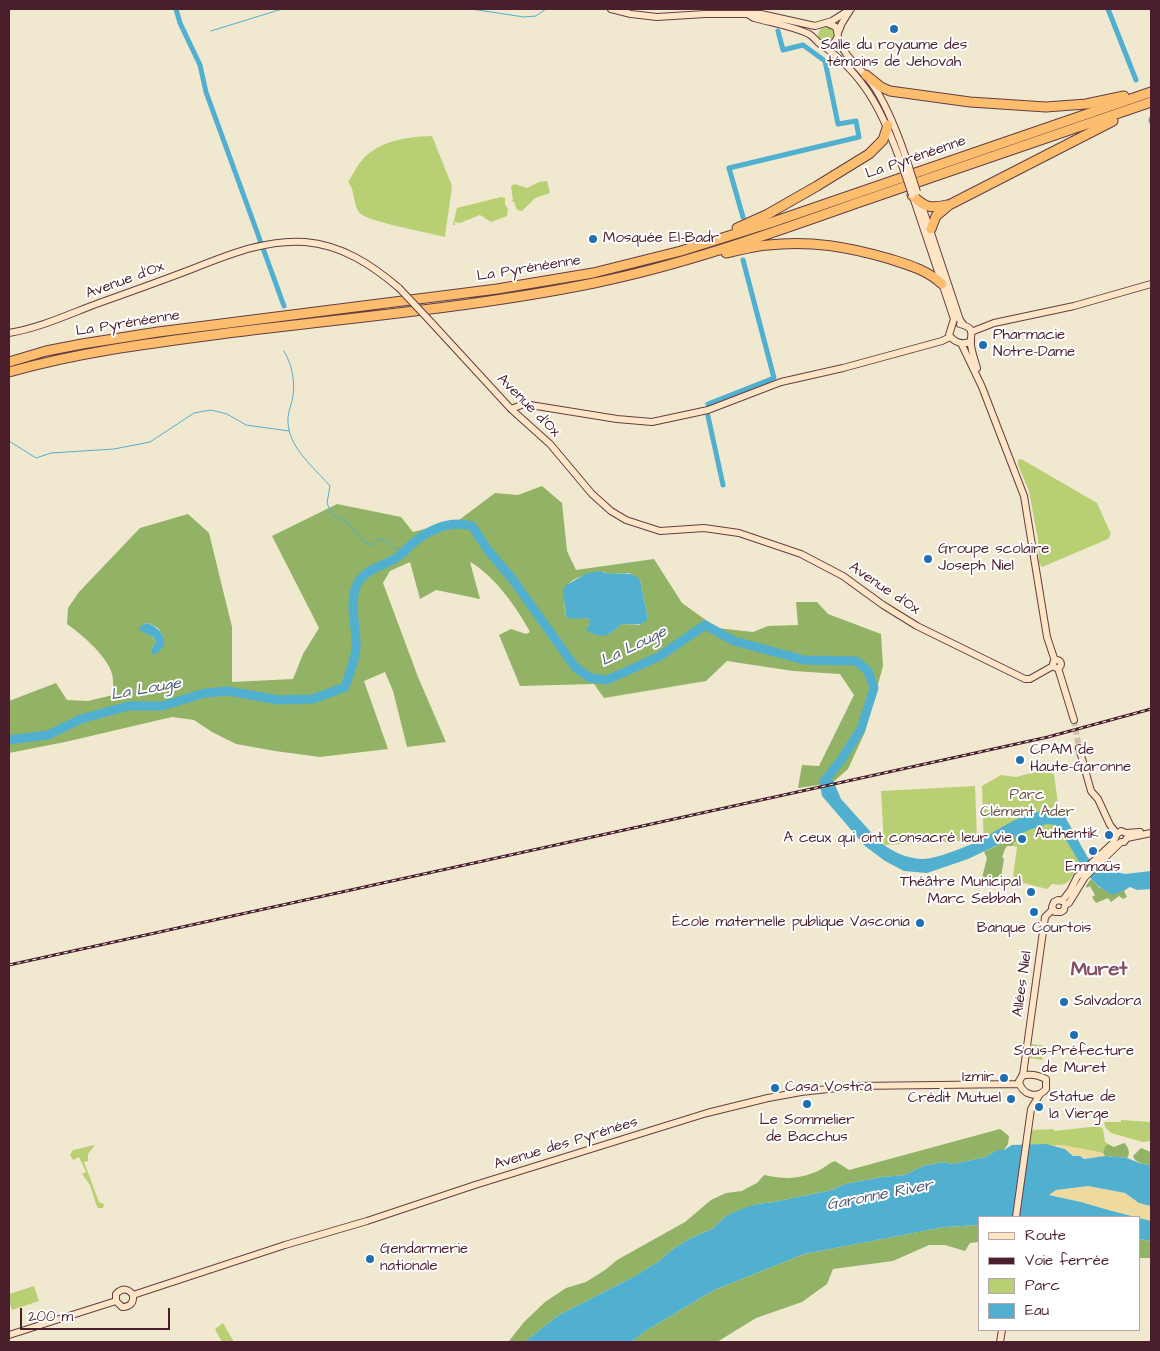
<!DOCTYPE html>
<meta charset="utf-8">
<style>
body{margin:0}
#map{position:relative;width:1160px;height:1351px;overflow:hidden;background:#f0e9d0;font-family:"Architects Daughter",sans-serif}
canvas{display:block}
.frame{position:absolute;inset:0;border:10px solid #4a1f2b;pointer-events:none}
.legend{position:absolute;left:978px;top:1216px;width:162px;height:115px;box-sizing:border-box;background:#fff;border:1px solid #b7a5aa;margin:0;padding:6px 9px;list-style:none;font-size:15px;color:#4a1f2b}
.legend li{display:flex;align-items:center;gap:10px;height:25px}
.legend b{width:25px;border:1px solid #b7a5aa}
.scale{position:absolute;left:20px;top:1308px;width:150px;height:22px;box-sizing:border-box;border:2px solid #4a1f2b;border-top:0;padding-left:6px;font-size:15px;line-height:18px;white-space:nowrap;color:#4a1f2b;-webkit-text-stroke:4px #fff;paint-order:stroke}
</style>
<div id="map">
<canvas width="1160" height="1351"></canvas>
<div class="frame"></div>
<ul class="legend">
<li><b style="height:6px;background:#fee5c5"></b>Route</li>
<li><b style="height:6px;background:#4a1f2b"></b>Voie ferrée</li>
<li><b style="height:14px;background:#b9cf74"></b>Parc</li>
<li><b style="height:14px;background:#51afd0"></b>Eau</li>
</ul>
<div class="scale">200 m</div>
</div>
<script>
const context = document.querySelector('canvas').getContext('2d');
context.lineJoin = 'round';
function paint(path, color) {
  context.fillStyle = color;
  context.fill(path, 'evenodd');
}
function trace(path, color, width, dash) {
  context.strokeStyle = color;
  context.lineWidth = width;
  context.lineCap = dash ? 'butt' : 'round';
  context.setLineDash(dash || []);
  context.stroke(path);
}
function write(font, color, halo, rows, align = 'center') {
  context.font = font + ' "Architects Daughter",sans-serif';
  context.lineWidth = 4;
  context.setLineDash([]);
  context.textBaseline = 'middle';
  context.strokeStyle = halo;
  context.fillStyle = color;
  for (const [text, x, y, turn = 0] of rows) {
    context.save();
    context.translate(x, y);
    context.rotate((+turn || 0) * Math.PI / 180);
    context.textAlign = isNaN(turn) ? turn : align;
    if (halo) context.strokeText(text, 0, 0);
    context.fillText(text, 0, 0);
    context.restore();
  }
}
const green = new Path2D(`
 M818 35a8 8 0 1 1 16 0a8 8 0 1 1-16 0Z
 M432,136L452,186L445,237C430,233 370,222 361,214C352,206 356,191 348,182C353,175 357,165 363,159C381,140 407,137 432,136Z
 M547,181L550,193L535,198L522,211L517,210L514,202L511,201L513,200L511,186L515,184L527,188L539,182Z
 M501,197L505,198V204L508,209L507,216L491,222L480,215L460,223L455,222V225H453L457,208Z
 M1018,459L1023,460L1097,503L1111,534L1108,539L1042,567L1039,563L1038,540L1029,491L1018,465Z
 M1042,770L1054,774L1062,833L1081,864C1070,876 1072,888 1052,884L1047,889L1023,883L1020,879L1013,876L1017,847L1013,846L1016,842L1011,839L984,852L982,786L1001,775L1016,777Z
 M975,786L977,840L884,845L881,791Z
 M1032,1044L1045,1046L1042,1060L1030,1058Z
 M1121,1120L1151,1122V1141L1143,1142L1111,1133L1105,1127L1104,1122H1121Z
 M1099,1126L1103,1129L1105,1142L1108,1144L1105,1146L1103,1153C1078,1148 1054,1144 1029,1145L1031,1130L1053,1129L1054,1131Z
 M95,1145L88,1154V1161L84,1162L99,1202L104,1204L103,1208H98L96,1204L90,1185L82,1174L86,1172L79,1157L73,1160L70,1155L73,1150Z
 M34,1286L39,1301L12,1310L9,1301V1294Z
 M223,1323L234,1342H222L215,1329Z`);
const forest = new Path2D(`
 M542,486L562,503L567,551L576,570L654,559L682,603L717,628L753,632L768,626L798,625L796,602H817L828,614L881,634L883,666L865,732L848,769L832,783L798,788L802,765L819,766L854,695L840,674L793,671L727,661L706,681L604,698L594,684L520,686L499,635L511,629L526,634L530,632C518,609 493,574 470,562L480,599L436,590L420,599L410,562L390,571L383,583L418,677L446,742L407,747L393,691L385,672L364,681L388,749L320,757L275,751L236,744L212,732L194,720L172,717L65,742L9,753V701L56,683L67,700L88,701L113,695C113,688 114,678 111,671C105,654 81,634 67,624L68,608L79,592L140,528L188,514L209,533L232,627V682L293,679L303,654L319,628L272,536L337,504L401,517L413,532L459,520L495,493L518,495ZM600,571L610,574L629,573L640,580L648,619L639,625L623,624C608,632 613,638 592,633L590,620C583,615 574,621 566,616C560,581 569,579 600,571ZM148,623L158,628L164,637L151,650L156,642L144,624Z
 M1021,834L1022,838L1014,843L1013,846H1007L1005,849L1002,857L1004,859L1001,877L998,876L996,886L982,878L987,858L984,852Z
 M1091,879L1100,888L1122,890L1128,888L1124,891L1127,897L1123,899L1119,896L1111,902L1108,898L1096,903L1092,897L1095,895L1090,886L1087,888L1086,886Z
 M1000,1129L1009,1136L1008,1144L1004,1150H997L986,1157L953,1164L943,1162L923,1166L905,1175L882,1177L845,1184L832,1190L774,1202L757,1204L726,1216L712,1229L689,1239L673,1249L659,1261L637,1275L559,1315L524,1342H506L509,1341L524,1322L545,1302L566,1288L586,1282L605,1270L617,1260L685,1222L711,1200L726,1193L742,1191L749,1187L757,1183L764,1175C786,1179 796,1180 818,1171C824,1168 829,1163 835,1161L849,1170Z
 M1124,1143C1128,1146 1131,1154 1127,1158L1105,1156L1103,1153L1105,1146L1108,1144L1114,1147Z
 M1141,1148L1151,1152V1165L1142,1164L1135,1160L1133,1156Z
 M979,1225V1242L970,1243L965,1251L945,1245H929L893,1261L833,1269L827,1284L802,1302L756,1318L717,1342H631L647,1330L714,1290L804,1254L944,1227Z
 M1139,1239L1151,1241V1258H1139Z`);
const sand = new Path2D(`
 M1054,1145H1062L1103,1153L1105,1156C1091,1161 1085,1157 1073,1156L1065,1149Z
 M1088,1186L1125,1193L1139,1203L1151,1206V1221L1112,1211L1081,1202L1049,1195L1056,1190Z`);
const water = new Path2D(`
 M601,571C613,578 630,568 640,580L648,619C642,627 632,624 623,624C608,632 609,642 587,631L586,628L590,625V620L586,618L570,619L566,616L563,592L565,586L587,573Z
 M147,623C164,629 173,646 153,655L151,650L156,642L153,637L139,630L141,626Z
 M819,778L833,780L841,799L878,840C889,851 908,859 923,859C936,859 966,847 978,841C1005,827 1031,804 1063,813L1088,858L1106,865L1111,871L1125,874L1151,871V889L1137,890L1130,887L1114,895C1084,884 1075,848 1055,825L1047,824L1029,830L968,859L927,873L904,871L885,861L865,846L822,796Z
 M1046,1144L1065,1149L1073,1156H1080L1084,1159L1105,1156L1127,1158L1142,1164L1151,1165V1206L1139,1203L1125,1193L1088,1186L1056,1190L1049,1195L1081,1202L1112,1211L1151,1221V1241L1139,1239V1217H979V1225L944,1227L804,1254L714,1290L647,1330L631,1342H524L559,1315L637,1275L659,1261L673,1249L689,1239L712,1229L726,1216L744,1208L757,1204L774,1202L832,1190L845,1184L882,1177L905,1175L923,1166L943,1162L953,1164L986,1157L997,1150H1004L1012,1145Z`);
const stream = new Path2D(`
 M471,9L524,17L536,16L546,9
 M211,31L282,9
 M284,351C292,365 295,380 293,396C290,412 285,415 290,434C296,453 317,471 330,486L327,503L332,515L348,523L364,542L372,545L380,538L387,542L393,549L407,548
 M9,441L36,458L51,453L114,449L150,442L194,413L211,410L227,414L246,425L289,431`);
const canal = new Path2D(`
 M176,9L180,23L200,65L206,92L284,306
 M1108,9L1136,80
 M1151,119V121
 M743,217L729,168L859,137L856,121L838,124L825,61L803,45L783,50L778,31
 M708,404L774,378L743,260
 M708,416L723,485`);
const river = new Path2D(`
 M9,740L48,735L81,719L128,706H162L205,693L228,691L278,700L313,699L345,687C349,673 357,658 356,643C356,625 350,607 355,589C363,567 383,568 399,556C404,553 408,547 413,543C430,529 450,520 472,526L487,549L513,580L575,667L590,678L607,680L660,656L705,625L734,641L804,660L856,661L868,671L874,688L861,729L841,760L826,779L829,790`);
const secondaryTunnel = new Path2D(`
 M1074,720L1079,748`);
const secondary = new Path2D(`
 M611,9L631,14L657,17L705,14H761L815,26L832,21L851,9
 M749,15L754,18C772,23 792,26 809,34C814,37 816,41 820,44C867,75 885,118 903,168
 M838,33L842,23L849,12
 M838,38C844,58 864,70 875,88C890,112 900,139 909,167
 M825,46L834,43L838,36L836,27L827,23
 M913,197L954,319L949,335C954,342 963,346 971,341
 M921,203L960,320L963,324
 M431,322L511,409L550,444L592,494L611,511L626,520L660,531L704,528L739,533L801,554L843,576L883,605L917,626L1025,679H1030L1053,666
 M960,324C978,329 969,334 971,345C972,353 975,361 977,368
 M971,332L994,323L1074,306L1151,284
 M9,333C40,328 69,314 99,303C130,292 161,281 192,269C228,255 266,239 305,242C342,245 372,265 399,288
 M961,343L982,387L1024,496L1047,637L1055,661
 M511,409L524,404L617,419L652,422L708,410L781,382L843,368L942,341L950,337
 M1053 664a4 4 0 1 1 8 0a4 4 0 1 1-8 0Z
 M1058,668L1074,720
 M1079,748L1091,791L1098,799L1110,825L1117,834
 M1117,834L1113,843L1077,877L1070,891L1062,901L1058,900L1054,902L1052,907L1055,912H1061L1064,910L1065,905L1069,903L1085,877L1121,842H1124L1127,838L1151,833
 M1117,834L1121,831L1126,833L1140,832
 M1022,1076C1031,1073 1038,1075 1046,1079V1089C1037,1100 1021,1094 1019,1081L1023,1075L1045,917L1053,909
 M1016,1217L1031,1109L1040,1094
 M133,1295L285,1245L367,1221L475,1185L636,1135L707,1113L768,1098L801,1092L855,1086L1019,1084
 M116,1301L122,1307C130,1307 134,1303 133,1295
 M116,1301V1294C122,1288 128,1288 133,1295
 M9,1335L116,1301
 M1000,1342L1002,1330`);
const highway = new Path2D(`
 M866,75L881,87L890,91L970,102L1046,107L1086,104L1124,96
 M912,195C924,207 930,209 947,205
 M737,228L768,214L817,186L869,154L883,140L888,125
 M931,229L936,216L949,205L1113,121
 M726,253C740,250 754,246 768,245C810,240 849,247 890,259C909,265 927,270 942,284
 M9,362L46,351L82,344L158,332L497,289L593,273L681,251L770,223L1151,92
 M9,372C83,351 159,342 236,332C355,317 476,307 594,283C683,265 769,234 854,204C953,170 1052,136 1151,102`);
const rail = new Path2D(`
 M9,965L1048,737L1151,709`);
const secondaryBridge = new Path2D(`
 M909,167L917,192
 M903,168L912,195
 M399,288L431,322`);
const markers = [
 [894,29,5,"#1f6fb2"],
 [593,239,5,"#1f6fb2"],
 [983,345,5,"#1f6fb2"],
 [928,559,5,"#1f6fb2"],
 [1020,760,5,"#1f6fb2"],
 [1109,835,5,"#1f6fb2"],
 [1022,839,5,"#1f6fb2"],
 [1093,851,5,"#1f6fb2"],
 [1031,892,5,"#1f6fb2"],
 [1034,912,5,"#1f6fb2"],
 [920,923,5,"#1f6fb2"],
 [1064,1002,5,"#1f6fb2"],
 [1074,1035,5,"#1f6fb2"],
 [1004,1078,5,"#1f6fb2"],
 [775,1088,5,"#1f6fb2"],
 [1011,1099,5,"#1f6fb2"],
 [807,1104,5,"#1f6fb2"],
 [1039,1107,5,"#1f6fb2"],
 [370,1259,5,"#1f6fb2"]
];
const poiNames = [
 ["Salle du royaume des",894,46,"center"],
 ["témoins de Jehovah",894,63,"center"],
 ["Mosquée El-Badr",603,239],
 ["Pharmacie",993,336],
 ["Notre-Dame",993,353],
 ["Groupe scolaire",938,550],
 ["Joseph Niel",938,567],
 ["CPAM de",1030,751],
 ["Haute-Garonne",1030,768],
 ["Authentik",1099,835,"right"],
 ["A ceux qui ont consacré leur vie",1012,839,"right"],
 ["Emmaüs",1093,868,"center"],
 ["Théâtre Municipal",1021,883,"right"],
 ["Marc Sebbah",1021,900,"right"],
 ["École maternelle publique Vasconia",910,923,"right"],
 ["Banque Courtois",1034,929,"center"],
 ["Salvadora",1074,1002],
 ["Sous-Préfecture",1074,1052,"center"],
 ["de Muret",1074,1069,"center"],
 ["Izmir",994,1078,"right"],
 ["Casa Vostra",785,1088],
 ["Statue de",1049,1098],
 ["la Vierge",1049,1115],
 ["Crédit Mutuel",1001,1099,"right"],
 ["Le Sommelier",807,1121,"center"],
 ["de Bacchus",807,1138,"center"],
 ["Gendarmerie",380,1250],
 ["nationale",380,1267]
];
const streetNames = [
 ["La Pyrénéenne",916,158,-19],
 ["La Pyrénéenne",529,269,-9],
 ["Avenue d'Ox",125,281,-20],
 ["La Pyrénéenne",128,324,-9],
 ["Avenue d'Ox",528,406,45],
 ["Avenue d'Ox",884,589,34],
 ["Allées Niel",1023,984,-82],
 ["Avenue des Pyrénées",566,1144,-17]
];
const parkNames = [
 ["Parc",1027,796],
 ["Clément Ader",1027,813]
];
const waterNames = [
 ["La Louge",634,647,-26],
 ["La Louge",146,690,-10],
 ["Garonne River",880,1196,-11]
];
const districtNames = [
 ["Muret",1099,971]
];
paint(green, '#b9cf74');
paint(forest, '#92b266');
paint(sand, '#eeda9e');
paint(water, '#51afd0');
trace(stream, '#51afd0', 1);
trace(canal, '#51afd0', 5);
trace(river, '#51afd0', 9);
trace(secondaryTunnel, '#cfc1af', 6, [6, 3]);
trace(secondary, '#633d44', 8);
trace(highway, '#633d44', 11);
trace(secondary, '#fee5c5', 6);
trace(highway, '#fcbd6f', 9);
trace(rail, '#4a1f2b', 3);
trace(rail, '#fff', 1, [4]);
trace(secondaryBridge, '#633d44', 8, []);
trace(secondaryBridge, '#fee5c5', 6);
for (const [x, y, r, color] of markers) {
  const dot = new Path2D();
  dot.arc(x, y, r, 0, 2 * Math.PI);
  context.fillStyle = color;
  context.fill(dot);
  trace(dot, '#fff', 2);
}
write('15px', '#4a1f2b', '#fff', poiNames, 'left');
write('15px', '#4a1f2b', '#fff', streetNames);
write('15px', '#6b5441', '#fff', parkNames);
write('italic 16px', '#4d596d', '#fff', waterNames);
write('bold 20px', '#874f64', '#fff', districtNames);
</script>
